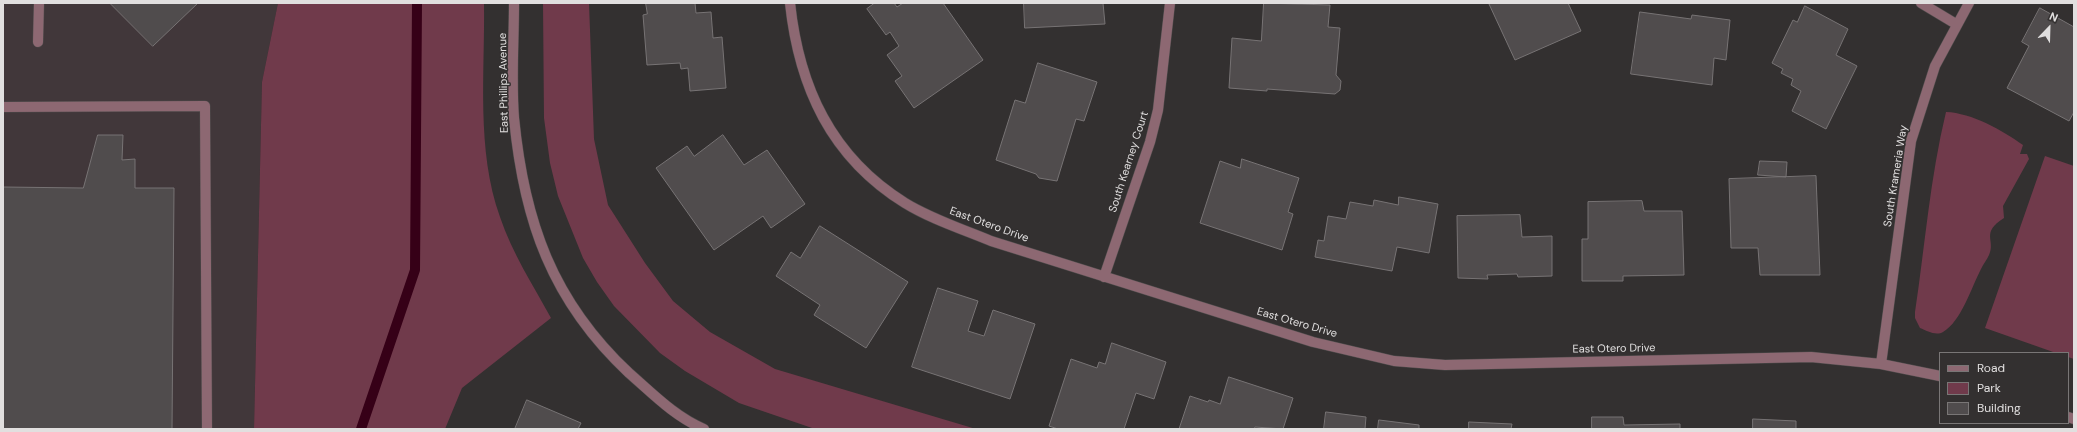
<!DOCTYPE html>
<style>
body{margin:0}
#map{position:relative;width:2077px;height:432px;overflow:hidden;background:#333030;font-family:"DM Sans",sans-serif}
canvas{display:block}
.frame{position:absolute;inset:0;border:4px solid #e1dfdf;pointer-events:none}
.legend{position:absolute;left:1939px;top:352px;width:130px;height:72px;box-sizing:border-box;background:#333030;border:1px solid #797676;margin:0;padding:5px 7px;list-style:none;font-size:12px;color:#e1dfdf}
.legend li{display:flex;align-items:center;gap:8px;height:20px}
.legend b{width:20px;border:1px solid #797676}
.north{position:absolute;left:2029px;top:8px;width:40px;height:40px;-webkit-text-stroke:3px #333030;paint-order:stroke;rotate:23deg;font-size:11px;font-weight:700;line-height:16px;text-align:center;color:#e1dfdf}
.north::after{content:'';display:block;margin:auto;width:14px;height:18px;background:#e1dfdf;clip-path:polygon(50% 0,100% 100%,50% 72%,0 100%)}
</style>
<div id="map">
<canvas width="2077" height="432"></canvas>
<div class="frame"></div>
<ul class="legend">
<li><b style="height:5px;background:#8d6872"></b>Road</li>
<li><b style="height:11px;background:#703a4b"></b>Park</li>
<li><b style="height:11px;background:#504c4d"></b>Building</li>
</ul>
<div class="north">N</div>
</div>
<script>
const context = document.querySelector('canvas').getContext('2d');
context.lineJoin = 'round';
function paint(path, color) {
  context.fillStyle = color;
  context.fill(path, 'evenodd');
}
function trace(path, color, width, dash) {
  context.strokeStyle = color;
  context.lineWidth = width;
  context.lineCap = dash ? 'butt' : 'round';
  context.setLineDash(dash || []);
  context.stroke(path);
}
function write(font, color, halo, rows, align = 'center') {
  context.font = font + ' "DM Sans",sans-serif';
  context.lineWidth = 3;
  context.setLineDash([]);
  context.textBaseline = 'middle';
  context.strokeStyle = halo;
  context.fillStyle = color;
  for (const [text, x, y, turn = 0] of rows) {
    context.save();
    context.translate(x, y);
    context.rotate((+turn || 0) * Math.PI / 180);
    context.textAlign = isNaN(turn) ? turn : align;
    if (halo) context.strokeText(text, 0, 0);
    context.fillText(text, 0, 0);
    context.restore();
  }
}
const built = new Path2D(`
 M3,3H278L262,82L254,429H3Z`);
const green = new Path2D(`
 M278,3H484C485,73 476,150 500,217C512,253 533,285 551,318L462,388L445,429H254L262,82Z
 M543,3H589L594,139L608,205L645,263L673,301L710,332L775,369L976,429H815L739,403L685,371L660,353L614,306L597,282L583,258L558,196L550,163L544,118Z
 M1946,112C1972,113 2002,130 2023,145L2020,154H2027L2029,159L2003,206L2004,218C1980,233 1996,240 1989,255C1987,260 1983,264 1981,269C1972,286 1961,322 1943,332C1936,336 1927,331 1920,328L1915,318V312C1925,245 1930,178 1946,112Z
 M2045,156L2074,166V359L2068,357V353H2056L1985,328Z`);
const stream = new Path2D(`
 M361,429L415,270L417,3`);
const building = new Path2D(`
 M110,3H198L153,46Z
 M646,3H695L696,13L711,12L713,38L722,37L726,88L690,91L688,68L681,69L680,63L647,65L643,15L647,14Z
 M875,3H894L897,7L903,3H943L983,60L914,108L895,81L902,76L887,55L899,46L890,32L886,35L867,9Z
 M1024,3H1103L1105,24L1025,28Z
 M1264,3L1330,5L1328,27L1340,28L1336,75L1341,81L1340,90L1335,94L1267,89V91L1229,88L1232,38L1261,41Z
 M1492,3H1568L1581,31L1515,60L1489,4Z
 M1805,6L1848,29L1836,55L1857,66L1826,129L1792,111L1801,91L1791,85L1793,79L1781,73L1783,69L1772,63L1793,20L1797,22Z
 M2040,8L2074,27V112L2069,121L2007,88L2029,46L2022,42Z
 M1640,12L1691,19L1692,15L1730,20L1726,60L1714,58L1712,85L1631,74Z
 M1038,63L1097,82L1084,121L1076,119L1057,181L1039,178L1036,174L996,160L1015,100L1025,103Z
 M98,135H123L122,160L135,159V188H174L172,429H3V187L83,188Z
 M723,135L744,165L767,150L805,204L771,228L763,216L714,250L656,168L687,146L694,156Z
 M1242,159L1299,178L1288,212L1293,214L1282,250L1200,223L1220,161L1240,168Z
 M1760,161L1787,162L1786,177L1758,175Z
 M1816,176L1820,275H1760L1758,248H1731L1729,179Z
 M1399,197L1438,204L1429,253L1397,247L1392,271L1315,257L1318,240L1324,241L1328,216L1346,219L1350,202L1373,206L1374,200L1398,205Z
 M1642,201L1644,211H1682L1684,275L1623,276V281H1582V239H1588V202Z
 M1520,215L1522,237L1552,236V276L1518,277L1517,274L1487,275L1488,279L1458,278L1457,216Z
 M820,226L908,282L866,348L814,315L820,305L776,276L791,252L800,258Z
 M938,288L978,301L968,331L984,336L993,310L1035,324L1010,399L912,367Z
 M1112,343L1166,362L1154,399L1136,393L1124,429H1058L1049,426L1071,359L1097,368L1099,362L1105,364Z
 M1229,377L1293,398L1283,429L1255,427L1254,429H1179L1190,396L1208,402L1209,400L1220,404Z
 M527,400L581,423L578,429H515Z
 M1326,412L1366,417L1365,429H1324Z
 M1592,417H1623L1624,425L1680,424V429H1592Z
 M1753,419L1796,421V429H1753Z
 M1379,420L1419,425V429H1378Z
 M1469,422L1512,424L1511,429H1469Z`);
const minor = new Path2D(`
 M514,3C514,41 511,80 514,118C524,221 552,301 629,373C652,393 675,417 704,429
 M790,3C799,87 831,157 905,203C931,219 962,229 991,241L1313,342L1394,361L1445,365L1811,357L1881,364L1940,376
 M1921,3L1956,24
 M38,42L39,3
 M3,107L205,106L207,429
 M1104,277L1150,142L1158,110L1170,3
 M1881,364L1911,141L1935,66L1969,3
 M2068,417L2074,419`);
const streetNames = [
 ["East Phillips Avenue",504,83,-91],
 ["South Kearney Court",1129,162,-72],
 ["South Krameria Way",1896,176,-81],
 ["East Otero Drive",989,225,20],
 ["East Otero Drive",1297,323,16],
 ["East Otero Drive",1614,349,-1]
];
paint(built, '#41373a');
paint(green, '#703a4b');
trace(stream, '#360017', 10);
paint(building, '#504c4d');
trace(building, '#777374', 1);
trace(minor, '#4f4c4c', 11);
trace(minor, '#8d6872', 10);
write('11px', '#e1dfdf', '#333030', streetNames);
</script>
